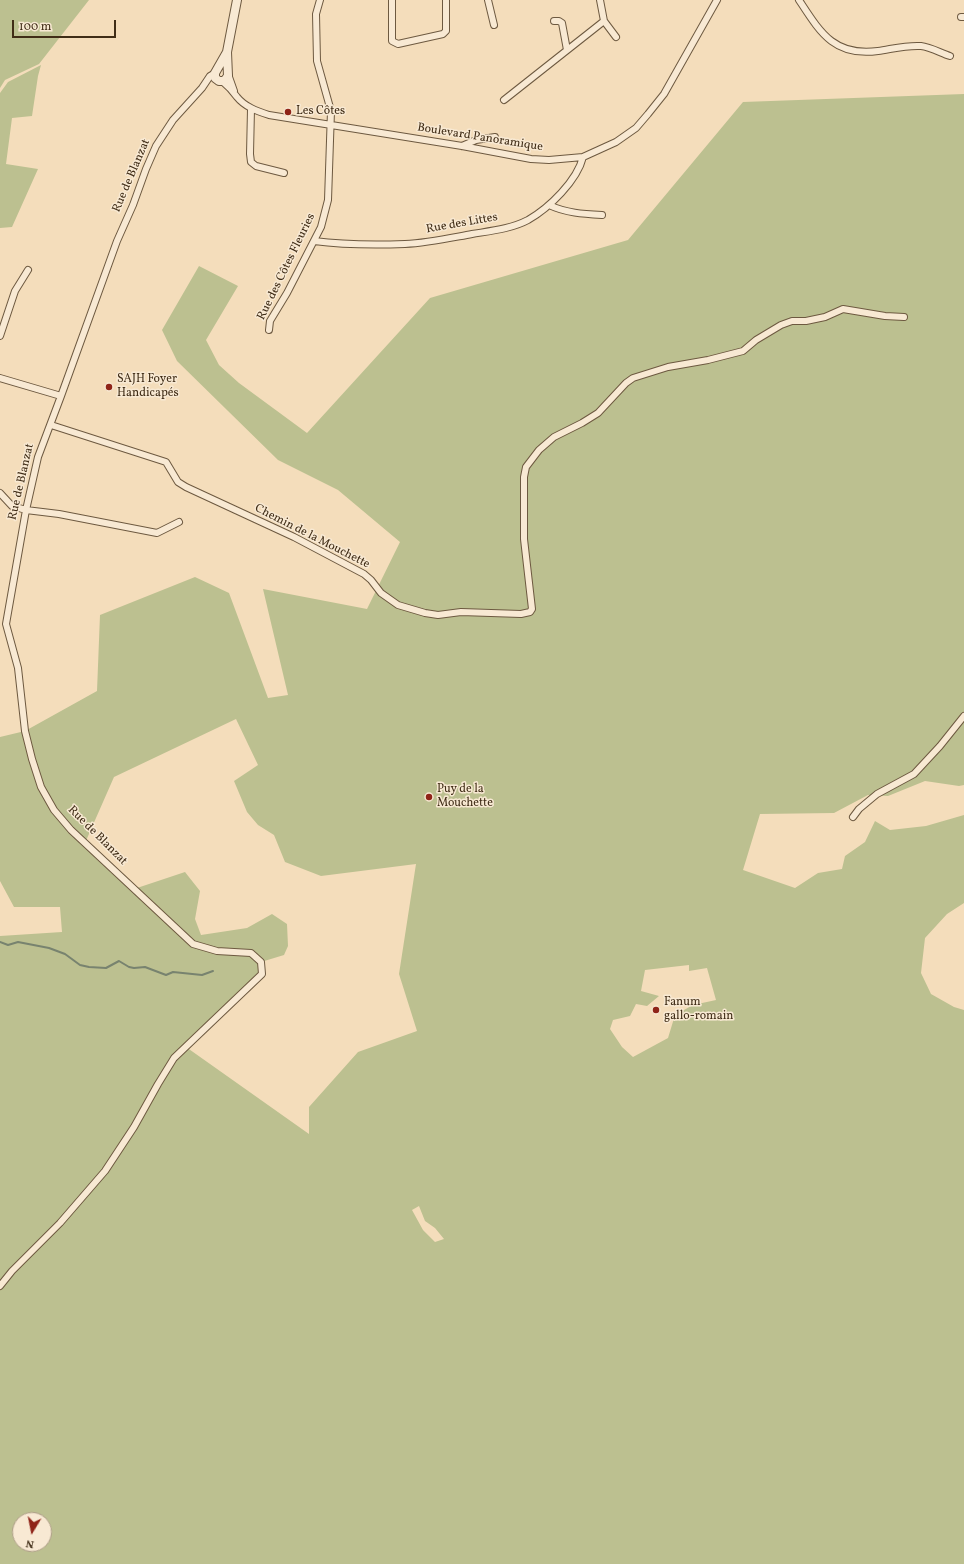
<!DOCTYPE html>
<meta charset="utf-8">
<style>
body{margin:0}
#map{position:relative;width:964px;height:1564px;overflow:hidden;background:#f4ddbb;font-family:Vollkorn,serif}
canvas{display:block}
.north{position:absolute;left:12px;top:1512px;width:40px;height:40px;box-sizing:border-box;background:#f8e9d3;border:1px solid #ae9e88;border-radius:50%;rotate:190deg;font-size:11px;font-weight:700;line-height:16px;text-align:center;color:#402d17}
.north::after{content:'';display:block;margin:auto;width:14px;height:18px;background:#8f2418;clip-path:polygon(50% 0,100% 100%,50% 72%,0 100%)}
.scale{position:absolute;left:12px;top:20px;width:104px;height:18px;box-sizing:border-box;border:2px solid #402d17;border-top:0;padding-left:5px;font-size:12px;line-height:14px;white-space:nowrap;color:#402d17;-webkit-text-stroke:3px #f8e9d3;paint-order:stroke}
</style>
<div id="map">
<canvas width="964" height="1564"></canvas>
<div class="north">N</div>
<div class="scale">100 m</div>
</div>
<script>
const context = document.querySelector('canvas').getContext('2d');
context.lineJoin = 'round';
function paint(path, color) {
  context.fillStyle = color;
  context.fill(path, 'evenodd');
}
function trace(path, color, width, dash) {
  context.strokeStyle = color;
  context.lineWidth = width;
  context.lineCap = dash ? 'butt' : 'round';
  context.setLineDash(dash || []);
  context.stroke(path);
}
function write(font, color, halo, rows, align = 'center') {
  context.font = font + ' Vollkorn,serif';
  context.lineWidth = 3;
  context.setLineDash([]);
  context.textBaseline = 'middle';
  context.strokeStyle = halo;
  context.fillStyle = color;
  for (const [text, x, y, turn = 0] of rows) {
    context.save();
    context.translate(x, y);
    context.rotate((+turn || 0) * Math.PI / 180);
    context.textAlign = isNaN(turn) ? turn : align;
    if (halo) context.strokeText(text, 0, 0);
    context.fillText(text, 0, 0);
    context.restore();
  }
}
const green = new Path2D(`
 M0,0H89L39,64L5,80L0,88Z
 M41,65L38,76L32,116L12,118L6,164L38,169L12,227L0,228V93L8,82Z
 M964,94V785L959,786L925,781L888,796L868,795L834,813L760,814L743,870L795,888L818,873L842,869L845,856L865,842L875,821L890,830L926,826L964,815V903L947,914L925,938L921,973L931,994L954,1007L964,1010V1564H0V936L62,932L60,907H14L0,881V737L25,731L97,691L100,615L195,577L229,593L268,698L288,695L263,589L367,609L400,542L338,490L278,460L177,361L162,330L199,266L238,286L206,340L219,365L239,383L307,433L430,298L628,240L743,102ZM236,719L258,765L234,781L247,812L258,825L274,835L285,862L321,876L416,864L399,974L417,1031L358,1052L309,1107V1134L186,1047L262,974L261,962L284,955L288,946L287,924L272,914L247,928L201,935L195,919L200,891L185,872L134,889L85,843L114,777ZM689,965V971L707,968L716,1000L693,1005L675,1015L668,1038L633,1057L622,1047L610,1029L613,1020L630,1016L636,1004L647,1006L659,996L641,991L645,970ZM419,1206L425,1221L435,1228L444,1239L435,1242L423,1230L412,1210ZM20,1520H44V1544H20Z`);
const stream = new Path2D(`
 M0,942L8,945L18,942L49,948L65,954L80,965L89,967L106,968L119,961L129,967L134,968L145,967L166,975L173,972L202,975L213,971`);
const minor = new Path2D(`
 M392,0V41L398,44L443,34L446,31V0
 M488,0L494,25
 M799,0C820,32 834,57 878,51C892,49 906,45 921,46C930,47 941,53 950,56
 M961,17H964
 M554,21H559L562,23L567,50
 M604,21L616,37
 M228,74L234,91
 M222,81C228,86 232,90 237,97C245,107 257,111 269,115L462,146L531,159L549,160L583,157L616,142L636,128L648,114L664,94L717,0
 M504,100L604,21L600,0
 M251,109L250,154L251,162L256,166L284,173
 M462,146L476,140L495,137
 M549,205C566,213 583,214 602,215
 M314,241C344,245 376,245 405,244C428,243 450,238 472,234C490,231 511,229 528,220C549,208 577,181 583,157
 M269,330L270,321L287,293L321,227L328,200L331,111L317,61L316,14L320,0
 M0,336L15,291L28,270
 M0,378L61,396
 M51,425L166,462L178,482L186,487L294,537L364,574L371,580L381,593L398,605L425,613L438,615L461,612L521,614L530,612L532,609L524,539V477L526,467L539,450L554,437L582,423L598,413L626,383L633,378L668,367L708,360L743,351L756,340L781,325L792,321H806L825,317L843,309L885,316L904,317
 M0,493L12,506L26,510L59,514L157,533L179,522
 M853,817L859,809L877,794L914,774L940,746L964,716
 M0,1286L12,1271L60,1223L105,1171L134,1127L158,1084L174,1058L262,974L261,962L251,953L217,951L193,944L71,830L54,810L41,787L32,759L25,731L18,668L6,624L26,510L38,457L61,396L117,241L133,205L146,169L156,146L173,120L202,88L210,76L215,73`);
const tertiary = new Path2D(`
 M227,52L215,73V78L219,81H224L228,76L227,52L237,0`);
const markers = [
 [288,112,4,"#8f2418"],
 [109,387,4,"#8f2418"],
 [429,797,4,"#8f2418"],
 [656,1010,4,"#8f2418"]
];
const poiNames = [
 ["Les Côtes",296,112],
 ["SAJH Foyer",117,380],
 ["Handicapés",117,394],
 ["Puy de la",437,790],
 ["Mouchette",437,804],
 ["Fanum",664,1003],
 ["gallo-romain",664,1017]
];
const streetNames = [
 ["Boulevard Panoramique",480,138,9],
 ["Rue de Blanzat",132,176,-67],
 ["Rue des Littes",462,224,-10],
 ["Rue des Côtes Fleuries",287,267,-64],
 ["Rue de Blanzat",22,482,-77],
 ["Chemin de la Mouchette",312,537,27],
 ["Rue de Blanzat",97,836,45]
];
paint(green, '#bcc090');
trace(stream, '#78836f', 2);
trace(minor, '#6d5940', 8);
trace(tertiary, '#6d5940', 10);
trace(minor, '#f8e9d3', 6);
trace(tertiary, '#f8e9d3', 8);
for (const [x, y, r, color] of markers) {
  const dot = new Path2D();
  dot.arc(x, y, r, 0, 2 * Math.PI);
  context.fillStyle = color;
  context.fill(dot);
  trace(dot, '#f8e9d3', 1.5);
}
write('12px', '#402d17', '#f8e9d3', poiNames, 'left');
write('12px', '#402d17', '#f8e9d3', streetNames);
</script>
